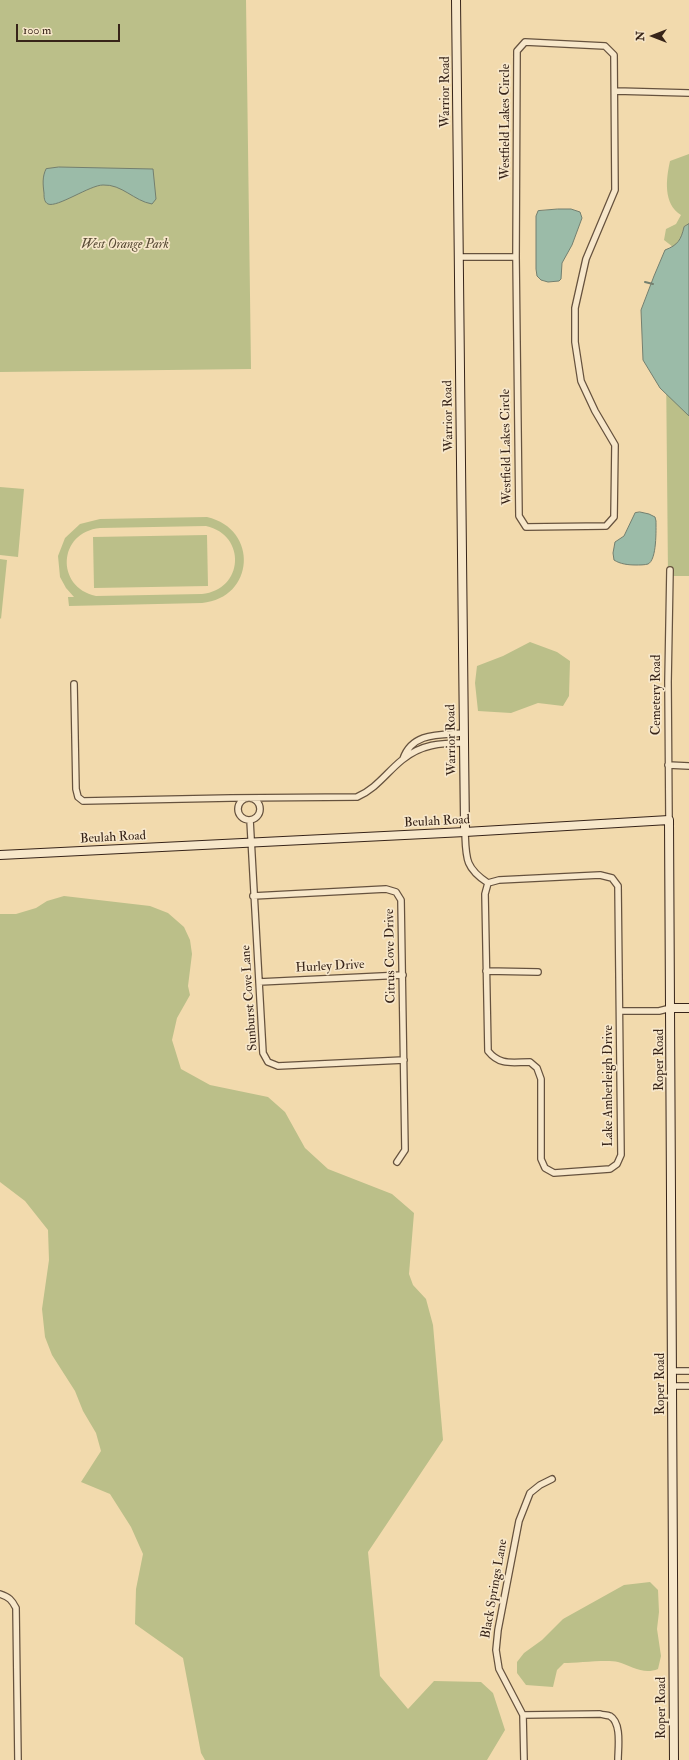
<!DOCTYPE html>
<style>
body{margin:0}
#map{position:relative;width:689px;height:1760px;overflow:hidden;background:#f2daad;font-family:"IM FELL Double Pica",serif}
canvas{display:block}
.north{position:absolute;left:633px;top:16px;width:40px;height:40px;-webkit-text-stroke:3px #f7e7ca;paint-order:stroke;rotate:270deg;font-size:11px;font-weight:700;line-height:16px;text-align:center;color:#372419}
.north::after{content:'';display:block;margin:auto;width:14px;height:18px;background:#372419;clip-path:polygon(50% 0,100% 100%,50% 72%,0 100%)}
.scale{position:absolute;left:16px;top:24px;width:104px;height:18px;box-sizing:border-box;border:2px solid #372419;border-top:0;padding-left:5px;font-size:12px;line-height:14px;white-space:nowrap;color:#372419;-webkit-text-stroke:3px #f7e7ca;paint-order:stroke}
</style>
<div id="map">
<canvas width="689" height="1760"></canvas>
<div class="north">N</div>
<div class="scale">100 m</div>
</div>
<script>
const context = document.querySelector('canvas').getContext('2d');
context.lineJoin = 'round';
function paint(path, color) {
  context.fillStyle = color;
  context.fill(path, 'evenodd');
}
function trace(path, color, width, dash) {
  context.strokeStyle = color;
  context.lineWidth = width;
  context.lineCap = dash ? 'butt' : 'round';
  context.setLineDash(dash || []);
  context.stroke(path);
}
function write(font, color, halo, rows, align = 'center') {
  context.font = font + ' "IM FELL Double Pica",serif';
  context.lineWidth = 3.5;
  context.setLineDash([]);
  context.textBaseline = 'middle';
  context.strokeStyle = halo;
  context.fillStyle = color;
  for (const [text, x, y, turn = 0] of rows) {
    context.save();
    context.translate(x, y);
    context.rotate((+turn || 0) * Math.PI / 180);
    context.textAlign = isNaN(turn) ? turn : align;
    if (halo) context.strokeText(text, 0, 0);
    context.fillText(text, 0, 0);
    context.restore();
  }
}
const green = new Path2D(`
 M0,0H246L251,369L0,372Z
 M689,154V224L684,227L682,238L673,247L664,240L666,229L676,224L681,215C663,204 666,179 670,161Z
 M666,364H689V576H668Z
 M0,487L24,489L18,557L0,555Z
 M207,517C259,529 255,598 202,603L69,606L68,597H74L66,588L60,577L58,556L65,538L80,524L100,519ZM206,526C247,535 244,590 202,594L96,596C55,587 58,532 100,528Z
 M207,535L208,586L94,588L93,537Z
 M0,559L7,560L1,619L0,618Z
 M530,642L557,652L570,661L569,696L563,706L538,703L511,713L478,711L475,683L477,666L503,656Z
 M64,896L150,906L168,913L184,927L190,940L192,954L188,986L190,995L177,1018L172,1040L181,1069L210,1085L268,1097L285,1112L305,1148L328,1169L392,1194L414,1213L409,1274L413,1285L426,1299L433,1325L443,1440L368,1552L380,1676L408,1709L434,1681L481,1682L493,1693L505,1730L487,1760H205L201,1753L183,1658L135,1624L136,1589L143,1554L131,1527L110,1494L81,1482L101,1451L96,1433L83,1411L75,1391L52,1355L45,1337L42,1309L49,1260L48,1230L25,1201L0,1182V914H16L36,908L47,901Z
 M650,1582L658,1590L659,1612L657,1629L661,1656L658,1669C643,1675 632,1666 618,1662C608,1659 576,1663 564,1663L557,1670L553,1687L526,1685L517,1673V1662L524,1653L542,1640L563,1619L624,1585Z`);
const water = new Path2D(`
 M59,167L153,169L156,199L152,204C134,201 122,184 103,185C90,185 57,208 48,204C44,202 44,197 44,193C43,185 42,177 46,169Z
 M558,209H571L580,212L582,218L572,245L562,263L561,279L559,281L548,282L541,280L537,276L536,269V216L538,211Z
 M689,224V416L660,388L643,360L641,310L654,276L665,250C678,245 681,240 684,227Z
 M640,512L649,514L655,517L656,521C656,529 657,560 648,564C645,565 639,565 636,565C628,565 620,564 614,560L613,553L615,542L624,536L635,513Z`);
const stream = new Path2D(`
 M645,282L653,284`);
const street = new Path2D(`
 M525,42L605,46L614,55L615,190L586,259L575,308V342L581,381L595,411L615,445L614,517L606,526L526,527L519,516L516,257L517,51Z
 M616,91L689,93
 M459,257H516
 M74,684L76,789L78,797L83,801L231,798L357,797C377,788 386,773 402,760C421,744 441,743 464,743
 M403,759C412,732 440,735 464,733
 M668,765L689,766
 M238 809a11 11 0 1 1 22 0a11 11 0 1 1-22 0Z
 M250,820L263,1053L268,1062L278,1066L404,1060
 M669,820L668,682L670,570
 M465,832C466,858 465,868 488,883
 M600,875L612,878L618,886L621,1155L617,1164L610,1169L554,1173L545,1168L541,1159V1079L537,1068L530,1062C512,1062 500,1066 488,1051L485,894L488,883L499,880Z
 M253,896L386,889L396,892L401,900L405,1150L397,1162
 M486,971L538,972
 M259,982L403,975
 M620,1011H659L671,1008
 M673,1371H689
 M673,1386H689
 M0,1594C9,1597 12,1600 16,1608L18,1760
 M523,1715L600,1714C603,1715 607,1715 610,1716C622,1723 618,1748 618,1760
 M524,1760L523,1715L499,1669L496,1650L498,1630L519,1521L530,1493L540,1485L552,1479`);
const secondary = new Path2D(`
 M456,0L465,832
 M0,855L465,832L669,820L674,1760
 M671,1008H689`);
const streetNames = [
 ["Warrior Road",446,92,-90],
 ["Westfield Lakes Circle",506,122,-90],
 ["Warrior Road",449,416,-91],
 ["Westfield Lakes Circle",507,447,-91],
 ["Cemetery Road",657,695,-90],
 ["Warrior Road",452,740,-91],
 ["Beulah Road",437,822,-3],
 ["Beulah Road",113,838,-3],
 ["Citrus Cove Drive",391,956,-91],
 ["Hurley Drive",330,967,-3],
 ["Sunburst Cove Lane",250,998,-94],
 ["Roper Road",660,1060,-90],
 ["Lake Amberleigh Drive",609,1086,-90],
 ["Roper Road",661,1384,-90],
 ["Black Springs Lane",495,1589,-80],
 ["Roper Road",662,1708,-90]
];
const parkNames = [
 ["West Orange Park",125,245]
];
paint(green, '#bbbf89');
paint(water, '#9bbba8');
trace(water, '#737f6f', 1);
trace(stream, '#737f6f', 2);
trace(street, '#66523e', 8);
trace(secondary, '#372419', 10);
trace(street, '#f7e7ca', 5.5);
trace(secondary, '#f7e7ca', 8);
write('13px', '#372419', '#f7e7ca', streetNames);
write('italic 13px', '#584b35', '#f7e7ca', parkNames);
</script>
